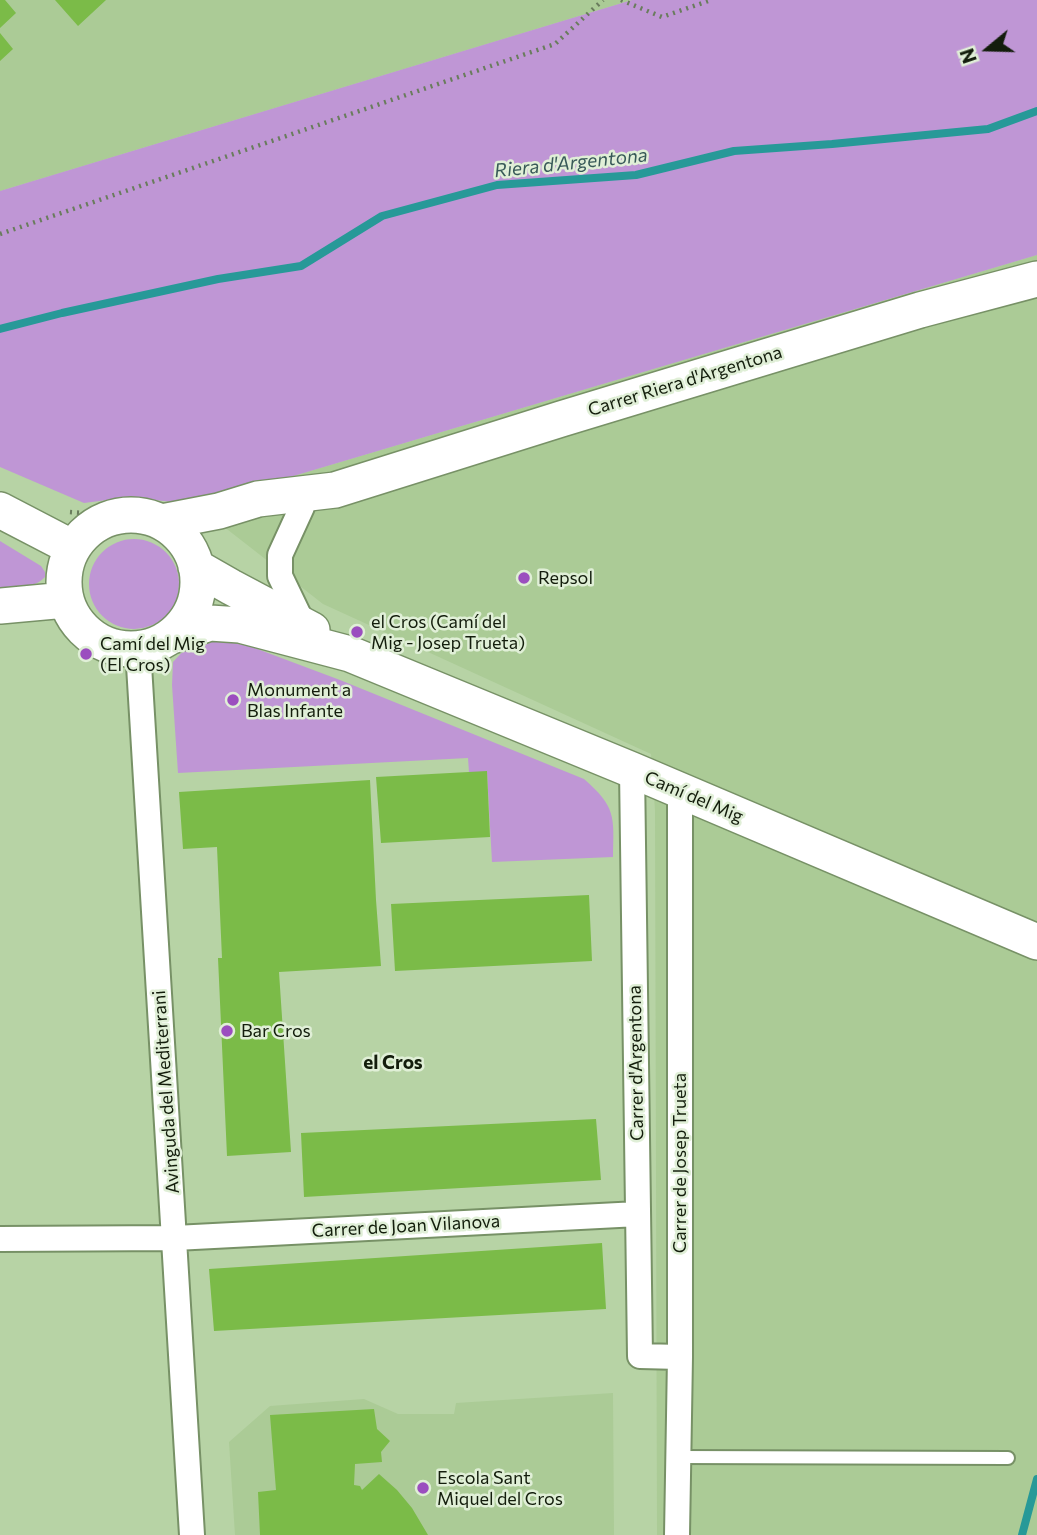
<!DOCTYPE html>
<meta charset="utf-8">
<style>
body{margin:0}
#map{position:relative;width:1037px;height:1535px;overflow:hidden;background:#b7d3a5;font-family:Commissioner,sans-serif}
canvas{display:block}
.north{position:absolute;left:953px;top:14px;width:70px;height:70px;-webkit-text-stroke:5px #e0efd7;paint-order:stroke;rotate:251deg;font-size:19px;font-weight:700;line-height:28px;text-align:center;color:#131d0c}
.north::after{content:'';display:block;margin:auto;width:24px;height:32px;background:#131d0c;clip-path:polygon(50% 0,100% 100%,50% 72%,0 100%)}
</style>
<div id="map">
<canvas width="1037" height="1535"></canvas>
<div class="north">N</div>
</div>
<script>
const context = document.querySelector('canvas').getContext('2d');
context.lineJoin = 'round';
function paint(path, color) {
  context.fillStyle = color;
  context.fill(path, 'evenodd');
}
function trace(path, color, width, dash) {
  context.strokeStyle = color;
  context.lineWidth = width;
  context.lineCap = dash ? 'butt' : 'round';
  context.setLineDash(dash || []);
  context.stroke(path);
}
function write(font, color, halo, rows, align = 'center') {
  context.font = font + ' Commissioner,sans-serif';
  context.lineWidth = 5;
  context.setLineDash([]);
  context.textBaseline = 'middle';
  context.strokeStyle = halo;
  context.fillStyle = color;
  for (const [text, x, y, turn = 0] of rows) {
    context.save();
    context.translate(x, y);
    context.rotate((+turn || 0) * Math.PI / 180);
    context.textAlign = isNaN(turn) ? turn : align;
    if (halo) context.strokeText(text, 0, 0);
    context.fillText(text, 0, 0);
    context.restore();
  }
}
const built = new Path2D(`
 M0,0H632L0,191Z
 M1037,255V1535H657L655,810L651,754L323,604L196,505Z
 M613,1393L614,1535H235L229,1442L270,1406L364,1399L398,1414H454L456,1403Z`);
const green = new Path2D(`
 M632,0H1037V255L196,505L131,497L84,503L0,467V191Z
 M89 584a45 45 0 1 1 90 0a45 45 0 1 1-90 0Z
 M0,541L41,566L45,572V577C34,589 15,587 0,587Z
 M207,637L252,647L340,680L584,779C616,807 614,816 613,857L492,862L487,772H469L468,758L178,773L172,685L173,662L188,646Z`);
const stream = new Path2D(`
 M0,329L62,313L218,279L301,266L382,216L497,185L636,175L734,151L832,144L988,129L1037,111
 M1022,1535L1037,1479`);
const building = new Path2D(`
 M0,0H5L16,13L0,28Z
 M55,0H106L78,26Z
 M0,33L13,49L0,61Z
 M487,771L490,837L381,843L376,777Z
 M370,780L376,900L381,966L279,972L291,1152L227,1156L218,958H222L217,847L183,849L179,792Z
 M589,895L592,961L395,971L391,904Z
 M596,1119L601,1180L304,1197L301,1133Z
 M602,1243L606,1309L214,1331L209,1269Z
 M374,1409L377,1429L390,1441L381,1452L382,1462L355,1464L354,1485L360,1486L362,1490L379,1474L397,1490L412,1508L428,1535H260L258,1492L276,1490L270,1415Z`);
const path = new Path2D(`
 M621,0L662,17L711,0
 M0,234L555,44L603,0
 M70,512L83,513`);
const lane = new Path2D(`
 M678,1457L1008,1458`);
const street = new Path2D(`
 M302,507L280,555V576L303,624
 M138,649L192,1535
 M632,770L640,1356L680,1357
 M0,1239L175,1238L638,1214
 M677,1535L680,1357V791`);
const secondary = new Path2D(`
 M0,510L73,548
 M64 582a67 67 0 1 1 134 0a67 67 0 1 1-134 0Z
 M162,522L219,511L258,499L335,490L561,419L920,310L1037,279
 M196,567L231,587L312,630
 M0,606L66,600
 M172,636L210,623L240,625L350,654L632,770L1037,942`);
const markers = [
 [524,578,7,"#9b4ebf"],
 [357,632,7,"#9b4ebf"],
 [86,654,7,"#9b4ebf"],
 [233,700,7,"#9b4ebf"],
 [227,1031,7,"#9b4ebf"],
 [423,1488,7,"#9b4ebf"]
];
const streetNames = [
 ["Carrer Riera d'Argentona",685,381,-17],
 ["Camí del Mig",694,797,23],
 ["Carrer d'Argentona",636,1063,-91],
 ["Avinguda del Mediterrani",166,1092,-94],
 ["Carrer de Josep Trueta",680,1163,-90],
 ["Carrer de Joan Vilanova",406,1226,-3]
];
const poiNames = [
 ["Repsol",538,578],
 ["el Cros (Camí del",371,622],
 ["Mig - Josep Trueta)",371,643],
 ["Camí del Mig",100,644],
 ["(El Cros)",100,665],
 ["Monument a",247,690],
 ["Blas Infante",247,711],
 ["Bar Cros",241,1031],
 ["Escola Sant",437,1478],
 ["Miquel del Cros",437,1499]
];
const waterNames = [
 ["Riera d'Argentona",571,163,-6]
];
const neighbourhoodNames = [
 ["el Cros",393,1063]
];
paint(built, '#abcb96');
paint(green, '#bf96d5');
trace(stream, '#279998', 8);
paint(building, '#7bbb48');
trace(lane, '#779166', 16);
trace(street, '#779166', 28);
trace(secondary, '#779166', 38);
trace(path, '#697c5c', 4.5, [2, 5]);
trace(lane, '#fff', 12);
trace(street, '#fff', 24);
trace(secondary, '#fff', 35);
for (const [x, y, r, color] of markers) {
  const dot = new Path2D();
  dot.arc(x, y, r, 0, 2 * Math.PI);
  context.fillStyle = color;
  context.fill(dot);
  trace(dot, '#e0efd7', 2.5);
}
write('18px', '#131d0c', '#e0efd7', streetNames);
write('18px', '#131d0c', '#e0efd7', poiNames, 'left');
write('italic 19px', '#385958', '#e0efd7', waterNames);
write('bold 19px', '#131d0c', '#e0efd7', neighbourhoodNames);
</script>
